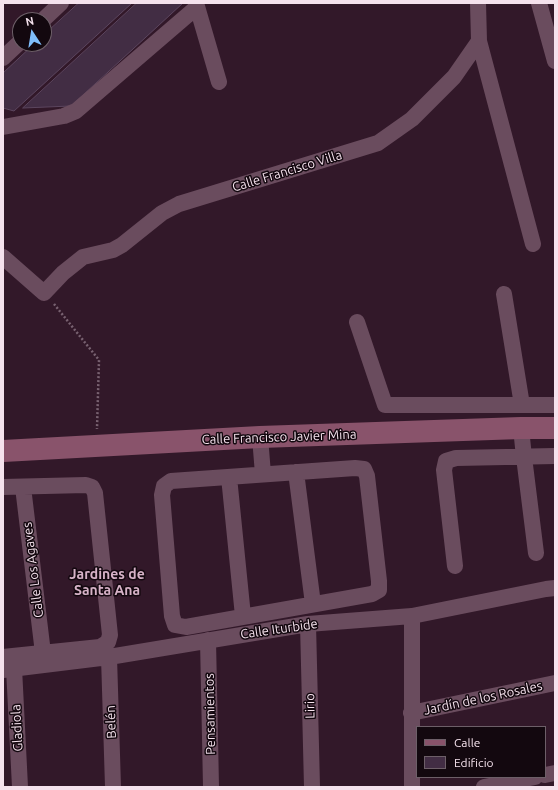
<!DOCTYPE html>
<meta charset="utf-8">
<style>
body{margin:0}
#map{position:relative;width:558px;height:790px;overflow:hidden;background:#321829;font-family:Ubuntu,sans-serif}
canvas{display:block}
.frame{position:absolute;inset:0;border:4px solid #f5e2ed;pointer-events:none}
.legend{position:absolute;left:416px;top:726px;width:130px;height:52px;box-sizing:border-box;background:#13080f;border:1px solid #6d5f68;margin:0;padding:5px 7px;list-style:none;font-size:12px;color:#f5e2ed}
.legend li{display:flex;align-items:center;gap:8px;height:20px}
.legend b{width:20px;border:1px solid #6d5f68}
.north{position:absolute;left:12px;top:12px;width:40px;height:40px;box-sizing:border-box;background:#13080f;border:1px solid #6d5f68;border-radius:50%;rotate:348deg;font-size:11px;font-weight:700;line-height:16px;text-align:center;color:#f5e2ed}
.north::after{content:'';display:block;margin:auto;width:14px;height:18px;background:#7fbdfa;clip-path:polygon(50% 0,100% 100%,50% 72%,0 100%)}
</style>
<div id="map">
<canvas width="558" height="790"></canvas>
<div class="frame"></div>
<ul class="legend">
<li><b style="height:5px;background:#89536b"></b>Calle</li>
<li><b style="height:11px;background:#422d44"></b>Edificio</li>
</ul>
<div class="north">N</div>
</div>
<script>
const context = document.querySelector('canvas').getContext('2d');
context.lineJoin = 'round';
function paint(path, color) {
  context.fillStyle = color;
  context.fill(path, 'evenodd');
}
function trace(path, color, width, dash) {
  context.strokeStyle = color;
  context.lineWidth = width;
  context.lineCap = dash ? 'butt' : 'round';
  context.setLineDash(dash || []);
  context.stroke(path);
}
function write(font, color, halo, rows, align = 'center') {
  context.font = font + ' Ubuntu,sans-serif';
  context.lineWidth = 3;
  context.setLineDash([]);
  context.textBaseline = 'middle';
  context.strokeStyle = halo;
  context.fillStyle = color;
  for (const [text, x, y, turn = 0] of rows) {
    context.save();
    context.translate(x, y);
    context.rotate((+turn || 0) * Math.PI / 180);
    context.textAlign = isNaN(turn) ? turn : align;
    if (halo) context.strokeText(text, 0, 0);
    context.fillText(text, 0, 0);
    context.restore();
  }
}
const building = new Path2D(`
 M79,3H132L14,111L3,108V73L34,44H44V35Z
 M137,3H183L71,106L23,108Z`);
const path = new Path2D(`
 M54,304L99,360L97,429`);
const street = new Path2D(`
 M196,3L219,82
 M539,3L555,61
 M43,20L61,3
 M479,41L533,244
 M3,58L20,42
 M3,127L64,116L76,111L197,7
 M3,257L44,293L63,273L83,257L113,250L122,245L162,213L179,204L378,143L412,119L454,77L479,41L478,3
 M504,294L522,405
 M357,322L385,405H555
 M521,428L524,457L536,553
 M260,437L263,474
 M355,468L364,469L367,476L379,581V590L372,594L186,627L175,625L172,616L162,495L164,486L171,481Z
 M296,472L313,604
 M229,477L243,616
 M3,487L86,485L92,487L95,493L110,635L108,642L100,647L3,657
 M23,487L43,653
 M455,566L444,470L446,461L456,458L555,456
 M308,624L312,787
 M208,640L211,787
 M109,657L113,787
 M14,668L20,787
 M3,670L109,657L308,624L412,616L546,589L555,588
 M411,713L555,683
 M545,775L555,773
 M412,787V616
 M484,787L535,777`);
const secondary = new Path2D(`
 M3,451L260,437L521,428H555`);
const streetNames = [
 ["Calle Francisco Villa",287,171,-17],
 ["Calle Francisco Javier Mina",279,437,-2],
 ["Calle Los Agaves",33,570,-97],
 ["Calle Iturbide",279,629,-8],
 ["Jardín de los Rosales",483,698,-12],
 ["Lirio",310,706,-91],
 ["Pensamientos",210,714,-91],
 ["Belén",111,722,-92],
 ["Gladiola",17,728,-93]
];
const neighbourhoodNames = [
 ["Jardines de",107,574],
 ["Santa Ana",107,590]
];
paint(building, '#422d44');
trace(building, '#5c465f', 1);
trace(path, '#786170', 2.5, [2, 2]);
trace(street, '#6a4c5e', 16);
trace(secondary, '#89536b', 22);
write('13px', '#f5e2ed', '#13080f', streetNames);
write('bold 14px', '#d6b2c7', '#13080f', neighbourhoodNames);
</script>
